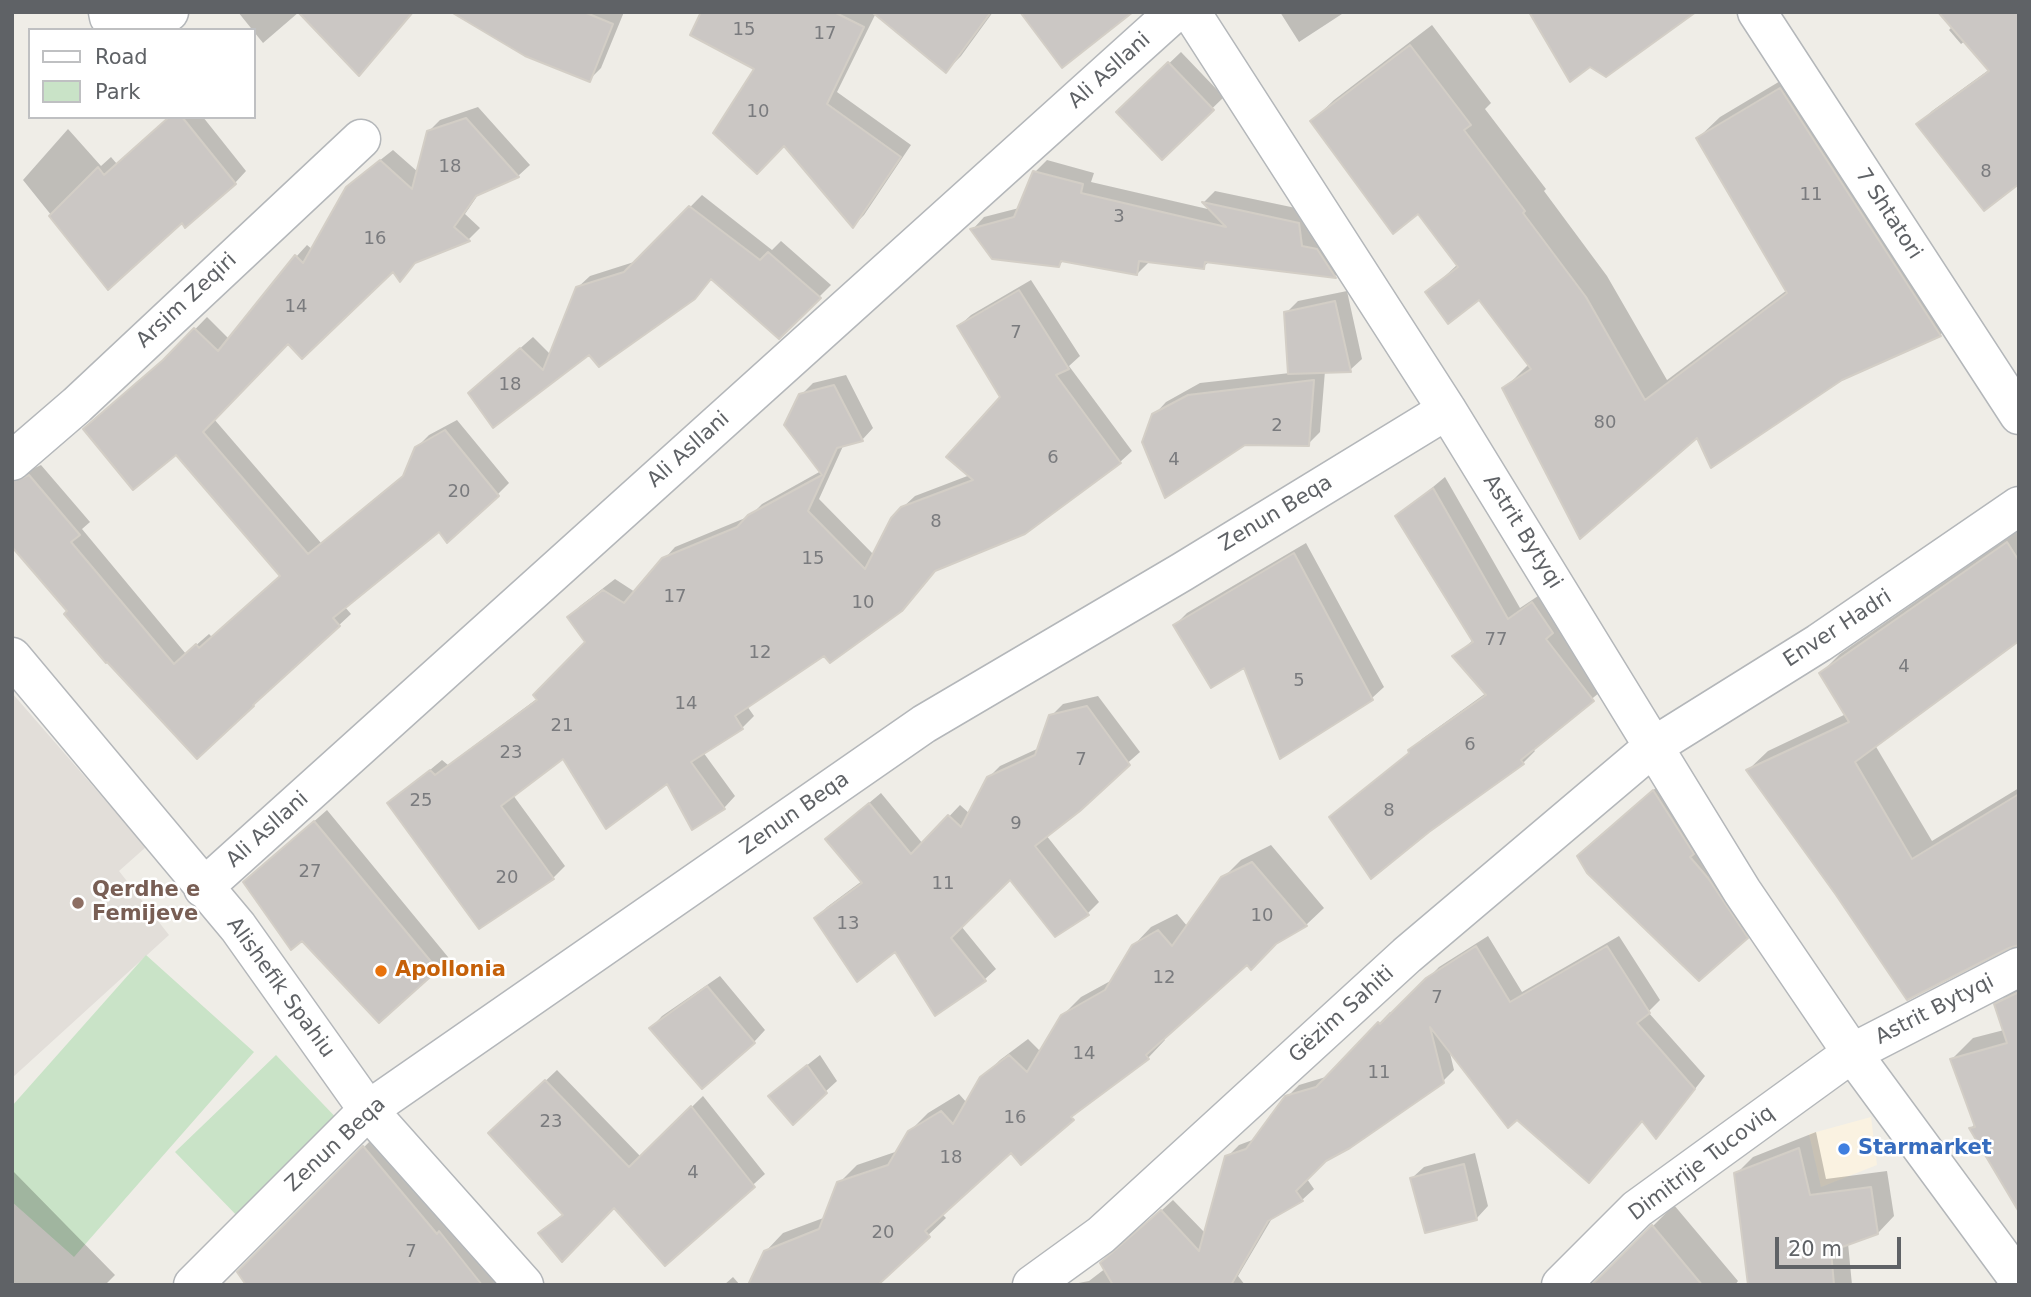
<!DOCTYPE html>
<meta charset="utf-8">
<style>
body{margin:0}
#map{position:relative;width:2031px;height:1297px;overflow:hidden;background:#efede7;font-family:"DejaVu Sans",sans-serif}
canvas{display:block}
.frame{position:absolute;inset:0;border:14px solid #5f6266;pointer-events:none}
.legend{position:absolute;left:28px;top:28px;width:228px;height:91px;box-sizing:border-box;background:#fff;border:2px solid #bfc0c2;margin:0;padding:9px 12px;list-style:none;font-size:21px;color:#5f6266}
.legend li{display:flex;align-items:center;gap:14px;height:35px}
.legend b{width:35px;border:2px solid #bfc0c2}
.scale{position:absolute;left:1775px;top:1237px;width:126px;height:32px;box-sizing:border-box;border:4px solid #5f6266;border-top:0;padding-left:9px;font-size:21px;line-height:24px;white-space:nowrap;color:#5f6266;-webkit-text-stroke:5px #fff;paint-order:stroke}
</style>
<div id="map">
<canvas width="2031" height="1297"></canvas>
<div class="frame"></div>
<ul class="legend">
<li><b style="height:9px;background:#fff"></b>Road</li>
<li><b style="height:19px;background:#c9e3c7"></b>Park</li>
</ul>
<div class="scale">20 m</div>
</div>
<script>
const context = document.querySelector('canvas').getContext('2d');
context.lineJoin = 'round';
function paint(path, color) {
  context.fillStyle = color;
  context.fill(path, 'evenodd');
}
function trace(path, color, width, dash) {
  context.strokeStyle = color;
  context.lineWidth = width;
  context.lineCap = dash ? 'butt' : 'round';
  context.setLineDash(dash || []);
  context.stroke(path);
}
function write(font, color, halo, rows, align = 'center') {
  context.font = font + ' "DejaVu Sans",sans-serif';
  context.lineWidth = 5;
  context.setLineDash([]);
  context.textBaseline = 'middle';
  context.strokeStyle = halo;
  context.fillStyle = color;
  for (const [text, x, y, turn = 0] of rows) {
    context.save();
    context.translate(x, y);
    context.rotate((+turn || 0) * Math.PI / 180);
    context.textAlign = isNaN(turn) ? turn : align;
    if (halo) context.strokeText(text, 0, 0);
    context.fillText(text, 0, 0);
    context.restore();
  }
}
const commercial = new Path2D(`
 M1871,1117L1877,1165L1821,1187L1809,1134Z`);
const education = new Path2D(`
 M12,693L146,847L119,871L169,935L12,1078Z`);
const green = new Path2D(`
 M146,955L254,1052L74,1257L12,1202V1106Z
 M276,1055L345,1127L244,1223L175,1152Z`);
const shadow = new Path2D(`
 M238,12H299L263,43Z
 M454,12H624L601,68L589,80Z
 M703,12H870L875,15L837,92L911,145L864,215L853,226L757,69Z
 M900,12H993L961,56L946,71Z
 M1280,12H1345L1299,42Z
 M1967,12H2019V167L1919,124L1932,111L1990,69L1965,41L1961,44L1949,30Z
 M1432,25L1491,103L1485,109L1546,189L1544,191L1607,276L1667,380L1787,290L1698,138L1720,117L1802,68L1961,313L1940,335L1698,435L1504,389L1529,364L1480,298L1427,293L1458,264L1419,212L1312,121L1334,100Z
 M1181,52L1224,97L1168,151L1118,112Z
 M478,107L530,165L518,176L480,192L465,214L480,228L469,239L418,260L400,279L393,270L288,342L214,419L321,543L406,473L416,448L429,435L457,420L509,483L497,495L439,530L345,607L351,614L253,705L70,611L12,485L28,471L41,465L90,522L82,529L186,654L209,634L212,637L282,575L176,452L174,351L207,317L230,340L296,257L307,245L313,250L347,188L360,176L393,150L418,172L428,132L440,120Z
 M170,117H203L246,171L235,183L182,220L109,287L23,180L68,129L101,166L111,157L117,164Z
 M1047,160L1094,173L1091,182L1212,210L1204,202L1215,191L1310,211L1346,265L1335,276L1210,261L1203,267L1149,262L1137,274L1064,260L1058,266L973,229L984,217L1019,208L1035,172Z
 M702,195L772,250L781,241L831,285L779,337L713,278L694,298L589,353L493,425L482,382L533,337L551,355L577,288L590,276L637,261Z
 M1031,280L1080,356L1069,366L1132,451L1120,462L937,568L901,610L825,653L747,706L754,716L742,728L703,752L735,796L724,808L667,781L564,756L513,795L565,866L553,878L479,926L390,803L442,760L448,765L538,698L588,642L569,618L580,606L615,579L635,592L675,547L750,516L762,504L821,471L801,395L813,383L846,375L873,428L862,440L844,444L819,499L874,555L902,508L915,496L970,475L1002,398L959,326L971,315Z
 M1347,291L1362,359L1350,370L1325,371L1320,432L1308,444L1154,415L1166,402L1200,383L1290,373L1286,313L1298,301Z
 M1445,477L1520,608L1544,592L1563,620L1557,627L1605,688L1532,748L1535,751L1523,763L1331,817L1411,751L1422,739L1486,693L1455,656L1473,640L1398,516Z
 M2019,530V573L1875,745L1932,841L2019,788V944L1837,894L1748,770L1768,751L1846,714L1821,673L1840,654Z
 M1306,543L1384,687L1372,698L1281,756L1245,666L1175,625L1187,613Z
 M1098,696L1140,752L1046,835L1099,902L1088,913L1056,935L1010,877L961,926L996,969L985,979L936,1014L896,950L816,918L827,907L862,881L839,828L881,793L923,844L960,805L970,814L988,778L1000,766L1039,748L1051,716L1063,704Z
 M1665,780L1758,925L1746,937L1591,844Z
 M327,810L448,957L437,969L245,882Z
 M1271,845L1324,908L1306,925L1276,942L1247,963L1163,1038L1165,1040L1148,1058L1090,1101L1021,1163L1012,1150L942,1214L946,1218L881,1280L765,1252L783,1233L826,1217L839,1183L857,1165L898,1151L909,1132L928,1113L959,1094L967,1103L982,1078L1000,1060L1028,1039L1041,1052L1062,1016L1081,997L1114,979L1133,946L1151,927L1177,914L1188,927L1223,878L1241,860Z
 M1488,936L1522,992L1619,936L1660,1000L1648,1012L1705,1076L1667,1125L1656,1137L1643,1120L1449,1049L1454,1070L1443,1081L1326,1159L1307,1179L1314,1189L1302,1200L1274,1215L1238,1276L1245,1285H1147L1131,1238L1173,1200L1206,1234L1227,1157L1239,1145L1255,1139L1287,1097L1299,1085L1329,1076L1390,1012L1393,1014L1439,967Z
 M720,976L765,1030L754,1042L651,1028L662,1016Z
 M2019,984V1209L1971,1128L1975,1124L1952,1059L1973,1038L2004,1030L1996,1005Z
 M820,1055L837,1081L825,1092L782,1085Z
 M557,1070L641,1157L703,1096L765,1174L665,1264L615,1205L540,1233L564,1213L502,1122Z
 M383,1128L517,1285H245L247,1283L239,1273Z
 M1816,1132L1826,1179L1887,1171L1894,1216L1878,1233L1848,1243L1852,1285H1750L1736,1174L1753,1157Z
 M1475,1153L1488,1206L1477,1218L1412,1178L1424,1167Z
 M12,1170L115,1275L105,1285H12Z
 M1674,1205L1738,1281L1735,1285H1594Z
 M1119,1258L1124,1285H1068L1089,1281Z
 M733,1277L740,1285H724Z`);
const building = new Path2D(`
 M298,12H413L359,76Z
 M451,12H584L613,24L590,82L525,56Z
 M701,12H834L864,27L827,104L901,157L853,228L784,146L757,174L713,133L754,69L690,35Z
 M872,12H991L946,73Z
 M1020,12H1133L1062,68Z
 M1529,12H1696L1606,77L1590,67L1570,82Z
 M1938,12H2019V184L1984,211L1916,124L1989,71Z
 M1410,45L1471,125L1464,130L1525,211L1523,213L1586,297L1645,400L1787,293L1696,138L1780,88L1941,336L1842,380L1711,468L1697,438L1580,539L1502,388L1531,369L1479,300L1448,324L1425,292L1458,267L1418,214L1393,234L1310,121Z
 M1168,62L1214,110L1162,160L1116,112Z
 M169,117H182L236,184L185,228L182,223L108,290L49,216L98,167L104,175Z
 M466,118L519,177L476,196L454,227L470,241L415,263L400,282L393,272L302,359L288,344L203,432L308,554L403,476L415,447L445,430L499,496L447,543L439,532L333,618L340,626L253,705L254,706L197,759L107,662L106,663L64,614L67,611L12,547V482L29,475L80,535L71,542L174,664L196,644L199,648L280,576L176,455L133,490L83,429L163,360L194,328L218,351L295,255L303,263L346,187L380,160L412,189L427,131Z
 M1033,171L1083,184L1081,193L1226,227L1202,202L1299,223L1302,246L1317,249L1336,278L1205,262L1204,269L1139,261L1137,275L1061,261L1059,267L992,259L970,229L1014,217Z
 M689,206L760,260L768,252L821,298L779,339L711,279L695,299L599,367L589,355L493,428L468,393L520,348L543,370L576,287L624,272Z
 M1019,290L1069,369L1056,375L1121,463L1025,534L935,571L902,611L830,663L824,656L735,716L743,729L691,762L725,809L692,830L667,784L606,829L563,759L501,806L554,879L479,929L387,803L430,770L435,775L537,700L533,695L585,642L567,617L603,590L624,603L662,558L737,527L748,515L822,475L784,425L799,394L834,385L863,441L837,448L808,511L865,569L891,518L901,507L973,480L946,457L1000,397L957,326Z
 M1335,301L1351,372L1288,374L1284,312Z
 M1314,380L1309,446L1245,445L1165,498L1142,442L1152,414L1188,395Z
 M1433,488L1508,619L1532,602L1553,633L1546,639L1594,701L1521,760L1524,764L1429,832L1371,879L1329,817L1409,753L1408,750L1486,695L1452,656L1473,642L1395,516Z
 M2007,542L2019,561V641L1855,762L1912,859L2019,794V945L2009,948L1907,1000L1836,895L1746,770L1849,722L1819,673Z
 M1294,553L1373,700L1280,759L1244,668L1211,688L1173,625Z
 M1087,706L1130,765L1080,811L1035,846L1089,915L1055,937L1010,880L951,938L986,981L935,1016L895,952L857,982L814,918L862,883L825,839L869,803L911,854L948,815L961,827L987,777L1035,755L1049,715Z
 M1653,790L1694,854L1690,857L1708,878L1748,938L1699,981L1587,873L1577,856Z
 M314,821L438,970L379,1023L302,941L291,950L243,882Z
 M1252,862L1307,926L1276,944L1251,970L1247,965L1146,1055L1149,1059L1071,1117L1074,1120L1021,1165L1011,1153L925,1231L930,1237L878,1285H748L764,1251L819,1229L837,1182L888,1165L908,1131L941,1111L953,1124L980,1077L1009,1055L1027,1072L1061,1015L1105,990L1132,945L1158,930L1172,946L1221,877Z
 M1476,946L1510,1002L1607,946L1650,1013L1637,1023L1695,1089L1656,1139L1642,1121L1589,1183L1517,1120L1508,1128L1430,1027L1444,1083L1350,1148L1326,1161L1296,1191L1303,1201L1268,1221L1231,1285H1113L1100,1263L1161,1210L1199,1251L1225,1156L1246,1149L1285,1096L1316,1087L1378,1022L1380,1024L1426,978Z
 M707,986L755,1043L702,1089L649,1028Z
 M2019,992V1212L1969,1128L1975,1127L1950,1059L2007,1043L1994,1004Z
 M807,1065L827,1093L793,1125L768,1096Z
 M545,1080L629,1167L691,1106L755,1187L665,1266L614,1208L562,1262L538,1233L563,1215L488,1133Z
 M363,1146L437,1234L439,1231L482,1285H246L237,1272Z
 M1799,1148L1810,1195L1871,1187L1878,1234L1831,1251L1834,1285H1748L1734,1173Z
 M1464,1164L1477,1220L1425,1233L1410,1178Z
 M1652,1225L1702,1285H1592Z`);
const minor = new Path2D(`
 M108,12L109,17L123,30
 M1191,12L1447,410L1742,891L1852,1053L2019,1280
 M1757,12L2019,415
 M138,30L169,12
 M12,461L77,405L361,139
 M12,657L238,927L368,1110L524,1285
 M203,888L1175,12
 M193,1285L368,1110L924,724L1182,572L1447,410
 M1032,1285L1101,1235L1407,955L1654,746L1819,643L2019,506
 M1561,1285L1637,1209L1852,1053L2019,967`);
const markers = [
 [78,903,7,"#8d6e63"],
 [381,971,7,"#e8710a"],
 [1844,1149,7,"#3f7fe0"]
];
const numberNames = [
 ["15",744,30],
 ["17",825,34],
 ["10",758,112],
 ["18",450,167],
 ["8",1986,172],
 ["11",1811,195],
 ["3",1119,217],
 ["16",375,239],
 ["14",296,307],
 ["7",1016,333],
 ["18",510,385],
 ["80",1605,423],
 ["2",1277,426],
 ["6",1053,458],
 ["4",1174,460],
 ["20",459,492],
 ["8",936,522],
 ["15",813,559],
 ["17",675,597],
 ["10",863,603],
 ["77",1496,640],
 ["12",760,653],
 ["4",1904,667],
 ["5",1299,681],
 ["14",686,704],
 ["21",562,726],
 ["6",1470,745],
 ["23",511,753],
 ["7",1081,760],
 ["25",421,801],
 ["8",1389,811],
 ["9",1016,824],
 ["27",310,872],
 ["20",507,878],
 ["11",943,884],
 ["10",1262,916],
 ["13",848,924],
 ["12",1164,978],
 ["7",1437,998],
 ["14",1084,1054],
 ["11",1379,1073],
 ["16",1015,1118],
 ["23",551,1122],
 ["18",951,1158],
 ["4",693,1173],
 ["20",883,1233],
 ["7",411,1252]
];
const streetNames = [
 ["Ali Asllani",1110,71,-42],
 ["7 Shtatori",1888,214,57],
 ["Arsim Zeqiri",187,301,-43],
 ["Ali Asllani",689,450,-42],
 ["Zenun Beqa",1276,514,-31],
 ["Astrit Bytyqi",1522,532,58],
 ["Enver Hadri",1838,629,-33],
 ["Zenun Beqa",795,814,-35],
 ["Ali Asllani",268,830,-42],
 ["Alishefik Spahiu",280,988,54],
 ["Astrit Bytyqi",1935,1010,-27],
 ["Gëzim Sahiti",1342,1015,-42],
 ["Zenun Beqa",336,1145,-43],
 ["Dimitrije Tucoviq",1702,1164,-37]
];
const educationNames = [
 ["Qerdhe e",92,891],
 ["Femijeve",92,915]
];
const foodNames = [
 ["Apollonia",395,971]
];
const shopNames = [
 ["Starmarket",1858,1149]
];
paint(commercial, '#faf2e1');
paint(education, '#e2ded9');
paint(green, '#c9e3c7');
paint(shadow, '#0003');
paint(building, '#cbc7c4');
trace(building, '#d3cec6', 2);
trace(minor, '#b4b7ba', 41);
trace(minor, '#fff', 38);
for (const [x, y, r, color] of markers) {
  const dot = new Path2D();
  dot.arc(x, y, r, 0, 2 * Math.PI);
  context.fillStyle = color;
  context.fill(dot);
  trace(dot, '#fff', 2.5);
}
write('18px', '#7a7b7e', null, numberNames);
write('21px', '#5f6266', '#fff', streetNames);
write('bold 21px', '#785e54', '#fff', educationNames, 'left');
write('bold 21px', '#c56008', '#fff', foodNames, 'left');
write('bold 21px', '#366cbe', '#fff', shopNames, 'left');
</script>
